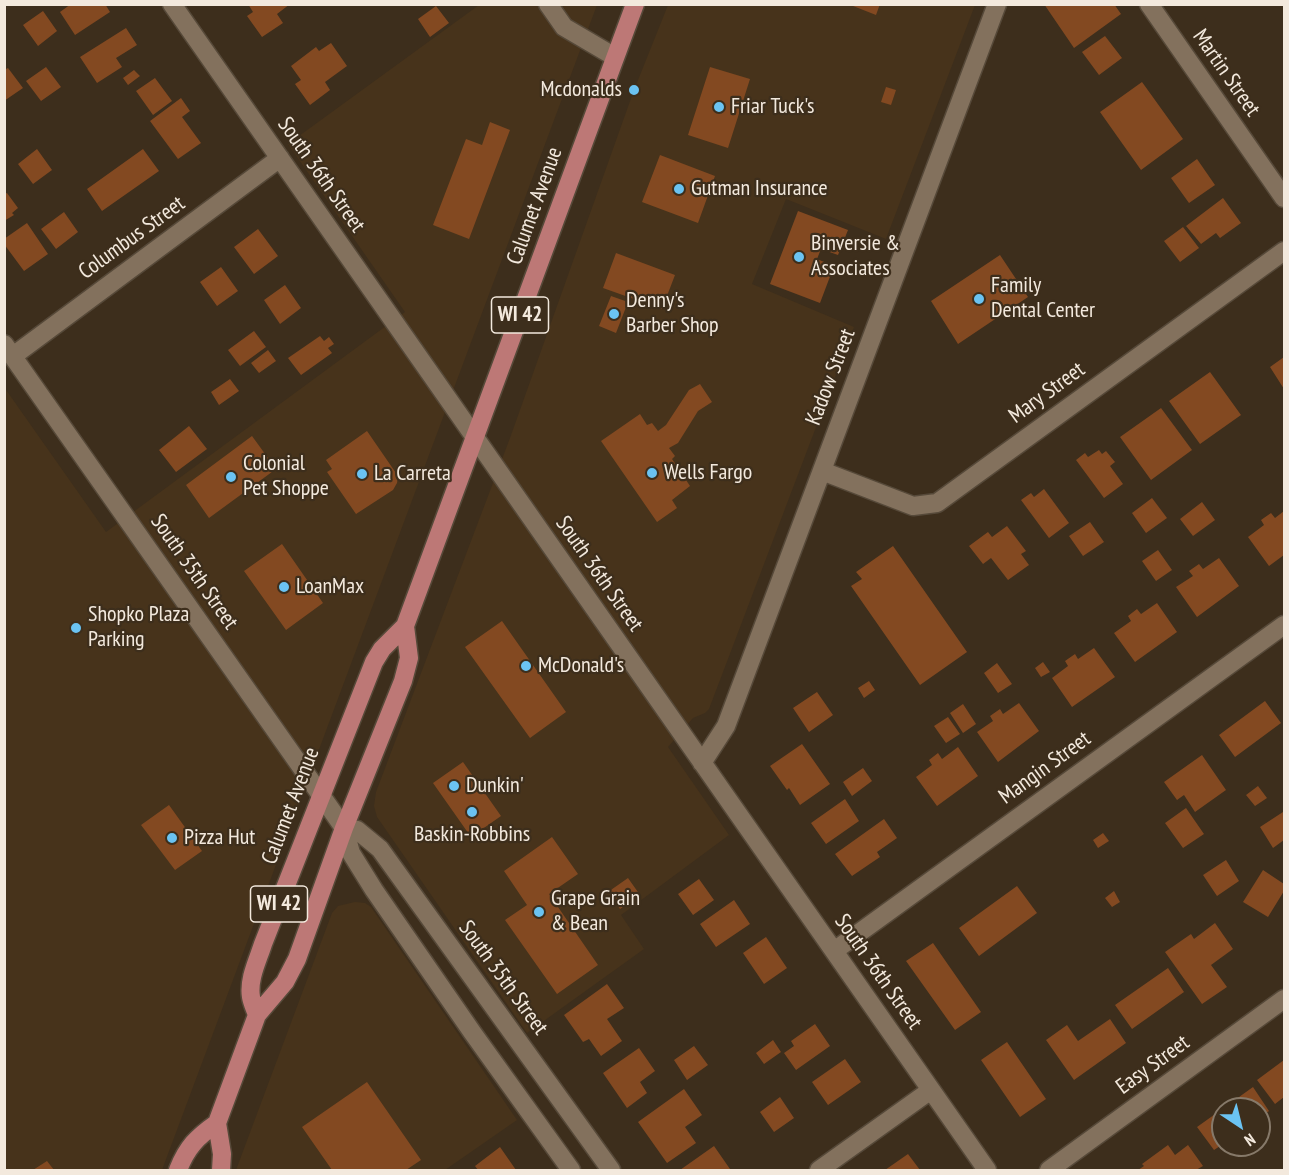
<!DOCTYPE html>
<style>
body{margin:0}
#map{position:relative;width:1289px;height:1175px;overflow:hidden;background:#3d2e1c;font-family:"PT Sans Narrow",sans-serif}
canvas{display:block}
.frame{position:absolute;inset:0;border:6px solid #f3e9dd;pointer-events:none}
.north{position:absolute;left:1211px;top:1097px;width:60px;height:60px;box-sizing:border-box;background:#3d2e1c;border:2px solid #867969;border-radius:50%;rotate:145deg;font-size:16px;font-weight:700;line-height:24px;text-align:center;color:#f3e9dd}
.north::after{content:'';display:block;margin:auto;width:21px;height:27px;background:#6bc3f2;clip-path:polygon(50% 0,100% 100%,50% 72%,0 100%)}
</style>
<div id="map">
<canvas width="1289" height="1175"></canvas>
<div class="frame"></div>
<div class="north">N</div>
</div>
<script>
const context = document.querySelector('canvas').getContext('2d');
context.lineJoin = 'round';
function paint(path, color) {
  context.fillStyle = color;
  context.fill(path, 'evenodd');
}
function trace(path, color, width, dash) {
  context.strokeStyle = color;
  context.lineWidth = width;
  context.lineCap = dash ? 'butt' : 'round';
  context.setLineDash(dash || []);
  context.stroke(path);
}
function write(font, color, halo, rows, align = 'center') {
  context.font = font + ' "PT Sans Narrow",sans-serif';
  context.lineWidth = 4.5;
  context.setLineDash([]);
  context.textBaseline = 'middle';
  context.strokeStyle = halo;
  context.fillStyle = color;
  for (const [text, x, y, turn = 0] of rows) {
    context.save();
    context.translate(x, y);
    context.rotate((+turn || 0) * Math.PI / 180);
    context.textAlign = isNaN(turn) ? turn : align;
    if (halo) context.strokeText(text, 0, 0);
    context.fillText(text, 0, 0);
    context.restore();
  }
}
const built = new Path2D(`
 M479,5H597L162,1170H5L4,387L106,532L405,312L288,144Z
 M668,5H975L886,239L786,199L752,284L854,327L709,709L705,713L693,718L668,747L729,835L621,915L644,949L527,1033L377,817L374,806L376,792L510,438L634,90Z
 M355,902L365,903L371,907L517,1120L445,1170H236L332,913L338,906Z`);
const building = new Path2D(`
 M71,4H105L110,12L75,35L60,12Z
 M248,4H290L277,14L283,23L262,37L247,16L253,12Z
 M848,4H880L876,15Z
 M1044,4H1114L1121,14L1074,48Z
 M436,6L449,23L430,37L418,19Z
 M43,11L57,31L38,46L23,25Z
 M126,28L137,45L116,58L122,67L97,83L80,57Z
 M1105,36L1122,58L1099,75L1082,52Z
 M331,43L347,66L325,82L330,90L310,105L295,84L301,80L291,66L316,47L319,51Z
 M46,67L61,87L41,101L26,81Z
 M710,67L750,79L728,148L688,135Z
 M8,68L23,88L4,101V70Z
 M134,70L140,76L128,85L123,78Z
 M155,78L172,101L153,115L136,91Z
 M1142,82L1183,139L1141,170L1100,112Z
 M886,87L896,90L891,105L881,102Z
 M181,98L190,111L182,117L201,143L178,159L150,121Z
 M490,122L510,130L469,239L433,225L466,139L482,145Z
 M37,149L52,170L33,184L18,164Z
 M143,149L159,171L102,211L87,189Z
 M660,155L715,176L698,223L642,202Z
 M1197,159L1215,185L1189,203L1171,178Z
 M7,193L18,208L12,213L14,215L4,221V194Z
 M1223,198L1241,223L1220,238L1216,233L1201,244L1186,226Z
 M798,211L848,230L838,255L821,249L817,259L834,266L820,303L770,284Z
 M64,212L78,232L56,249L41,229Z
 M27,223L48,254L24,271L4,244V239Z
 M1183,227L1199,248L1180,262L1164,241Z
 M258,229L278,256L254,274L234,247Z
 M616,253L675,275L662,309L603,288Z
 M1000,255L1028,297L958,344L931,301Z
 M221,267L238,291L217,306L200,282Z
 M285,285L301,308L280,324L264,300Z
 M611,296L628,302L616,333L599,326Z
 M254,331L266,347L240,366L228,350Z
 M320,336L324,341L329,337L334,344L328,348L332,353L301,375L288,358Z
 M268,350L276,361L259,373L251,363Z
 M1284,357V389L1270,367Z
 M1210,372L1241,415L1200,444L1169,401Z
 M230,379L239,391L219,405L211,392Z
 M700,384L712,402L698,411L678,443L669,448L675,456L672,459L690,486L672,500L677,508L657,522L601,441L640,414L647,425L652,423L658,431L666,425L689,390Z
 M1161,408L1192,450L1151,480L1120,437Z
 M189,426L207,449L176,472L159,450Z
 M367,431L398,476L397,483L393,490L356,514L327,472L332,469L326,460Z
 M252,436L276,469L209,518L186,485Z
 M1099,450L1102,454L1106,451L1115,462L1110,466L1123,484L1104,498L1076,460L1085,453L1088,457Z
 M1044,489L1069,523L1049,538L1021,500L1031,493L1034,497Z
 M1152,498L1167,518L1146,533L1132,513Z
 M1202,502L1215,520L1193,536L1180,519Z
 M1284,511V555L1269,566L1248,537L1264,525L1261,520L1271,513L1275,518Z
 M1090,522L1104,542L1083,556L1069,536Z
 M1007,526L1026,551L1021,554L1029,565L1008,580L991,558L983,564L969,546L988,532L992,537Z
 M282,544L323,603L286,630L244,571Z
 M893,546L967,652L920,685L851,586L862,579L856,572Z
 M1158,550L1172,570L1156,581L1142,561Z
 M1219,558L1239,586L1197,617L1176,587L1193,576L1189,571L1199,564L1203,569Z
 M1157,603L1177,632L1135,662L1114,633L1131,621L1128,616L1137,609L1141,614Z
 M502,621L566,712L530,738L465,647Z
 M1094,648L1115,677L1072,707L1052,678L1068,666L1065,661L1075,654L1078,659Z
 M1043,662L1050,672L1041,677L1035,668Z
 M997,663L1012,684L998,693L984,673Z
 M869,681L875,690L864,698L858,688Z
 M817,692L833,715L809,732L793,708Z
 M1265,701L1281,723L1235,757L1219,735Z
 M1019,703L1039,731L998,762L977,732L993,721L990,716L1000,709L1003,714Z
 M963,704L976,724L963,733L950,713Z
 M948,717L960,734L946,743L934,726Z
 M802,744L830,784L800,805L789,788L787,790L770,766Z
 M958,747L978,776L937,806L916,777L932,765L929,760L938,753L942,759Z
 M1202,755L1226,790L1195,812L1184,795L1177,800L1164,782Z
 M463,762L501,816L471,837L433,783Z
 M863,768L872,781L852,796L843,782Z
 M1258,786L1267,798L1255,806L1246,795Z
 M845,799L859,821L826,844L811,823Z
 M169,805L202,851L175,870L141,825Z
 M1186,808L1204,834L1183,848L1165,823Z
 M1283,812L1284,815V840L1273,848L1260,827Z
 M884,819L897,838L877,852L880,857L852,876L835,854Z
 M1103,833L1109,841L1098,848L1093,840Z
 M552,837L578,874L549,894L598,965L557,994L505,920L527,905L504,871Z
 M1226,860L1239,881L1217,896L1203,875Z
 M1263,870L1284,884V891L1268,917L1243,902Z
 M628,878L640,895L620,909L608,892Z
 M699,879L714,900L693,915L678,894Z
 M1017,886L1037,913L979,956L959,928Z
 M1114,891L1120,902L1112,907L1105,898Z
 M734,900L750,924L716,947L700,924Z
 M1215,923L1233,949L1211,965L1227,987L1202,1004L1165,952L1191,934L1194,939Z
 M766,937L787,968L764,984L743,953Z
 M933,943L981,1012L955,1030L906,961Z
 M1168,968L1184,992L1132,1029L1115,1005Z
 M607,984L624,1008L607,1019L622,1041L601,1056L589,1039L583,1042L564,1015Z
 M1110,1019L1126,1043L1074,1080L1046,1040L1067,1025L1078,1041Z
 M815,1024L830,1046L796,1070L784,1053L794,1046L791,1041Z
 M773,1040L781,1052L764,1064L756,1053Z
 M1007,1042L1046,1099L1020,1117L981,1060Z
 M694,1046L708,1065L687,1080L674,1060Z
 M639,1048L655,1071L640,1082L647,1093L627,1108L603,1073Z
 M845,1059L861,1082L828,1105L812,1082Z
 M1284,1060V1097L1275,1104L1257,1080Z
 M367,1082L421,1160L406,1170H332L302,1127Z
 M1253,1087L1269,1111L1259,1119V1109H1223V1144L1214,1150L1197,1127Z
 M684,1089L702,1115L685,1127L696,1143L667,1163L638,1122Z
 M780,1097L794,1118L774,1132L760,1112Z
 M1168,1145L1175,1155L1188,1145L1203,1166L1196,1170H1138L1144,1166L1142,1164Z
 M714,1146L730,1169L727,1170H680Z
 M500,1147L516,1170H478L475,1166Z
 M908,1154L920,1170H885Z
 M47,1161L54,1170H33Z`);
const minor = new Path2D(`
 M172,4L987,1170
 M548,4L564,27L615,57
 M1149,4L1284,198
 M4,344L344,828L351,853L374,890L472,1032L571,1170
 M13,356L280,158
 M822,471L913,506L937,503L1284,251
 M702,763L726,726L997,4
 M344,828L357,830L380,849L611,1170
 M834,951L1284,625
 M819,1170L931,1090
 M1049,1170L1284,999`);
const major = new Path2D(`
 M257,1015C255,1009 252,1003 251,997C248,979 258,960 263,944L374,662L382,649L405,626L635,4
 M178,1170C187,1147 197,1137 217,1123
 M221,1170L222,1154L217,1123L250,1034L257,1015L285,982L297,959L344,828L403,681L409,658L405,626`);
const markers = [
 [634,90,6,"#6bc3f2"],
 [719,107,6,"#6bc3f2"],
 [679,189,6,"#6bc3f2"],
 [799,257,6,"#6bc3f2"],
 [979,299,6,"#6bc3f2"],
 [614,314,6,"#6bc3f2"],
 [652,473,6,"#6bc3f2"],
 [362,474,6,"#6bc3f2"],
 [231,477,6,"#6bc3f2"],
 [284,587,6,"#6bc3f2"],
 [76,628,6,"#6bc3f2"],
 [526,666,6,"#6bc3f2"],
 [454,786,6,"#6bc3f2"],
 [472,812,6,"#6bc3f2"],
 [172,838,6,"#6bc3f2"],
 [539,912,6,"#6bc3f2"]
];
const shields = [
 [520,315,57],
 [279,904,57]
];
const shieldNames = [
 ["WI 42",520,315],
 ["WI 42",279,904]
];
const streetNames = [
 ["Martin Street",1226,73,55],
 ["South 36th Street",321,175,55],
 ["Calumet Avenue",535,206,-70],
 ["Columbus Street",132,238,-36],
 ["Kadow Street",831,377,-69],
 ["Mary Street",1047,393,-36],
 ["South 35th Street",194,572,55],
 ["South 36th Street",599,574,55],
 ["Mangin Street",1045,768,-36],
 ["Calumet Avenue",291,806,-69],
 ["South 36th Street",878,972,55],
 ["South 35th Street",503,978,54],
 ["Easy Street",1153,1065,-36]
];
const poiNames = [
 ["Mcdonalds",622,90,"right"],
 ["Friar Tuck's",731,107],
 ["Gutman Insurance",691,189],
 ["Binversie &",811,244],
 ["Associates",811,269],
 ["Family",991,286],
 ["Dental Center",991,311],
 ["Denny's",626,301],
 ["Barber Shop",626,326],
 ["Colonial",243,464],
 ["Pet Shoppe",243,489],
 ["Wells Fargo",664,473],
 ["La Carreta",374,474],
 ["LoanMax",296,587],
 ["Shopko Plaza",88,615],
 ["Parking",88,640],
 ["McDonald's",538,666],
 ["Dunkin'",466,786],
 ["Baskin-Robbins",472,835,"center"],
 ["Pizza Hut",184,838],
 ["Grape Grain",551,899],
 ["& Bean",551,924]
];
paint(built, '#47331b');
paint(building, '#834921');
trace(minor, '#564939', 21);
trace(major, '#564939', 21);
trace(minor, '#83715d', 18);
trace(major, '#bd7876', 18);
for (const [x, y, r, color] of markers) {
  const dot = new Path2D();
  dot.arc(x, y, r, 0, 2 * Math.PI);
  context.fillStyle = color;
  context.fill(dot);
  trace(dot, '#3d2e1c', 2);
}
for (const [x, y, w] of shields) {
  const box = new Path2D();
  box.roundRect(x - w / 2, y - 18, w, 36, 4.5);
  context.fillStyle = '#3d2e1c';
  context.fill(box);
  trace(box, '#f3e9dd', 1.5);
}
write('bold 21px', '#f3e9dd', null, shieldNames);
write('22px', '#f3e9dd', '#3d2e1c', streetNames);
write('22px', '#f3e9dd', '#3d2e1c', poiNames, 'left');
</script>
